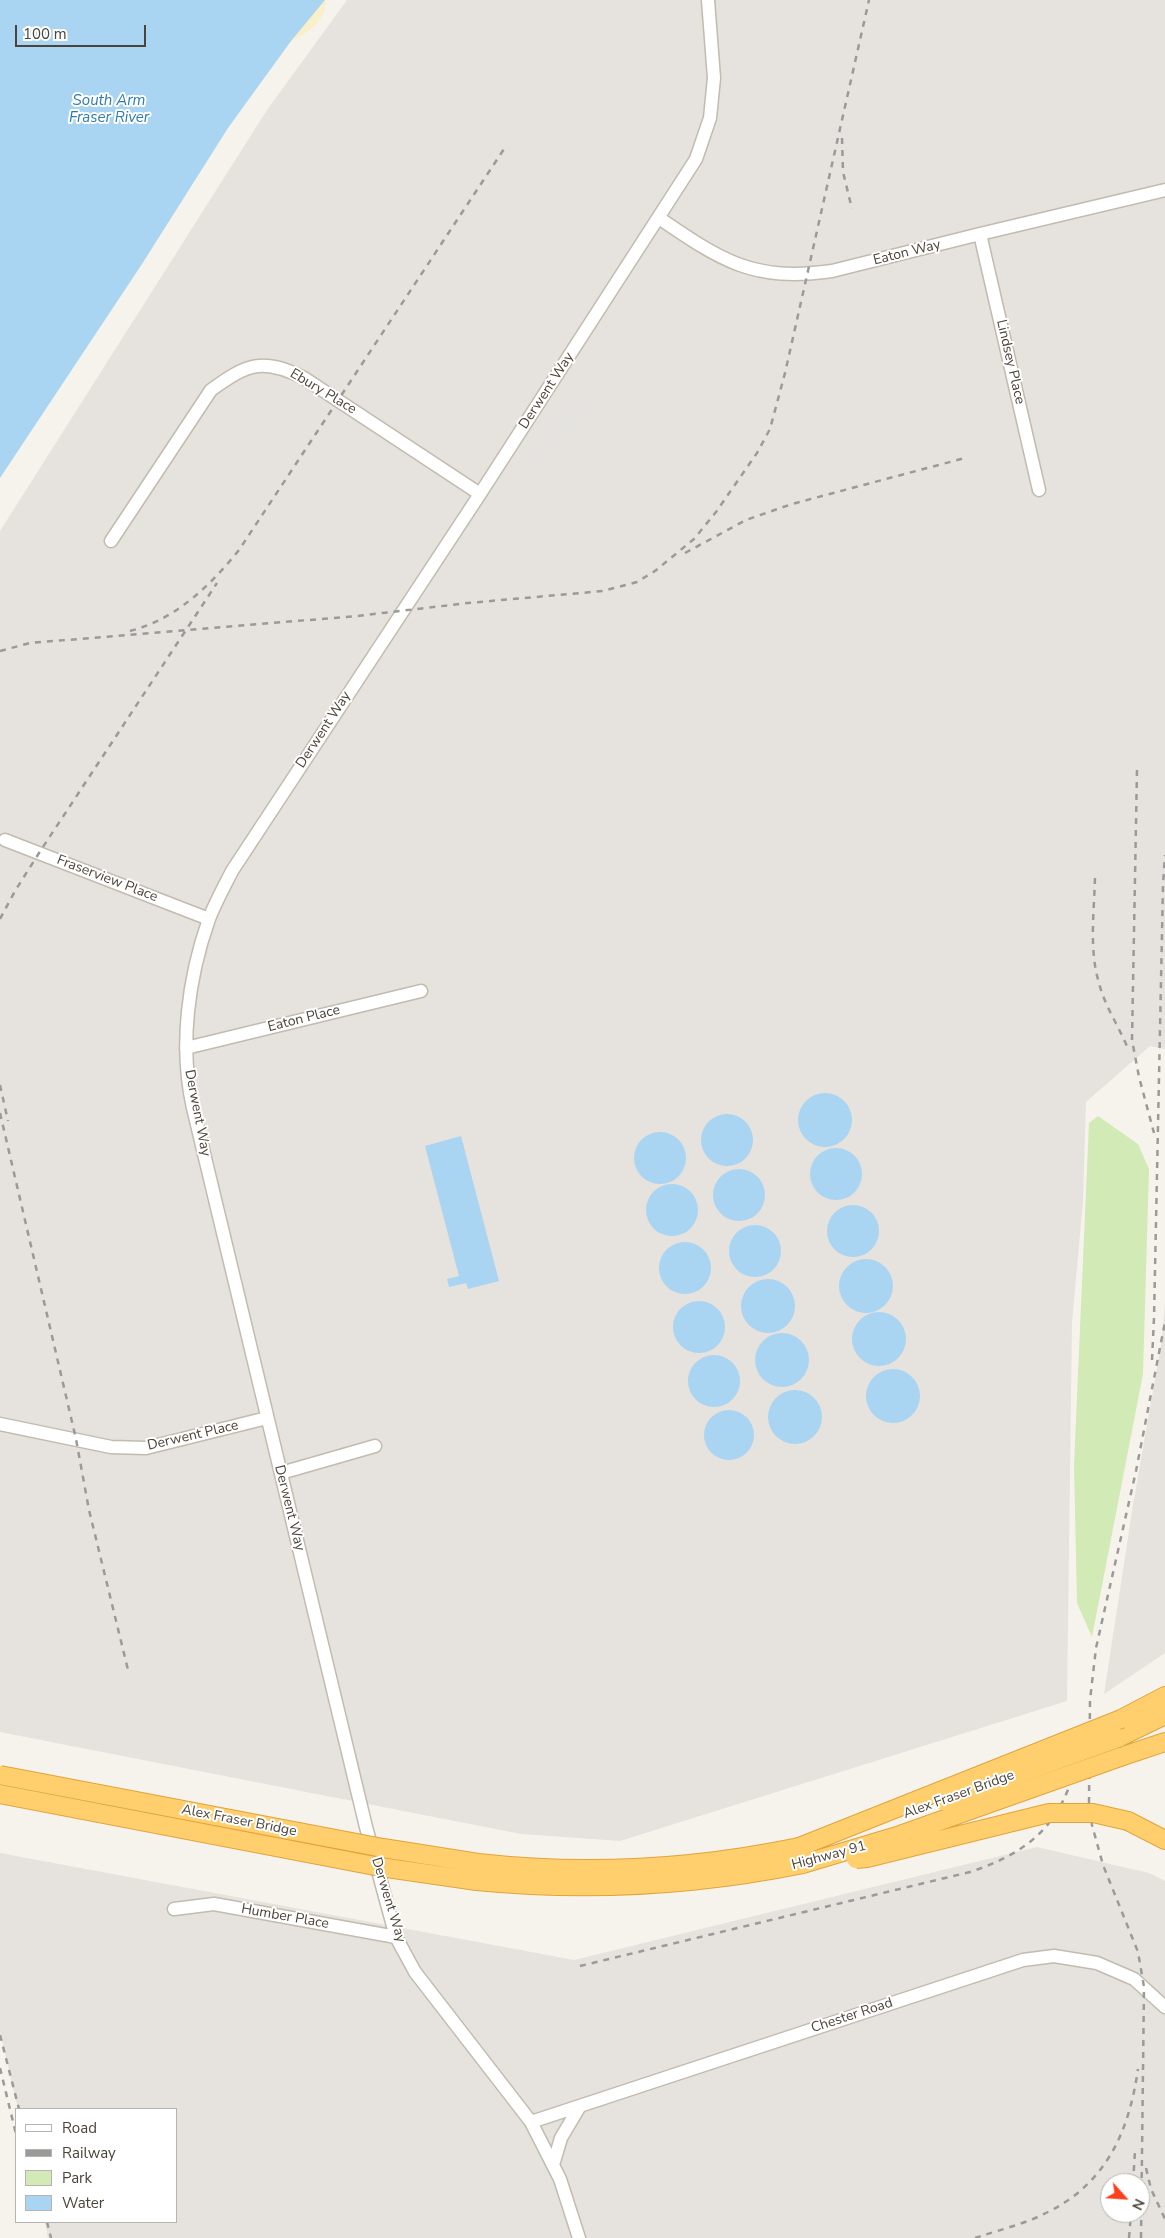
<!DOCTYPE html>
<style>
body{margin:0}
#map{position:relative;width:1165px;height:2238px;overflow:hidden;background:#f6f3ec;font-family:"Nunito Sans",sans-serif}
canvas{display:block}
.legend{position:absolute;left:15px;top:2108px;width:162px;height:115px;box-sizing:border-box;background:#fff;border:1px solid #b7b4b0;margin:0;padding:6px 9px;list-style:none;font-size:15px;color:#4b4439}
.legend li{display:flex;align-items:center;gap:10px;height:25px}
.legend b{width:25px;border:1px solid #b7b4b0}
.north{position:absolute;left:1100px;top:2173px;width:50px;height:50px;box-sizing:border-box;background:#fff;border:1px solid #b7b4b0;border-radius:50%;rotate:116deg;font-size:14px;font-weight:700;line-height:20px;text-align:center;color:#4b4439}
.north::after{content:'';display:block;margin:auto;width:18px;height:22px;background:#fc3f1d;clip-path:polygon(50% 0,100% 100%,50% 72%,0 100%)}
.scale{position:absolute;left:15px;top:25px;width:131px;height:22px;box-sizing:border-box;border:2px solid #4b4439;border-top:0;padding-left:6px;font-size:15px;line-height:18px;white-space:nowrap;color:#4b4439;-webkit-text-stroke:4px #fff;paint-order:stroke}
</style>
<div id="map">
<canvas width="1165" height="2238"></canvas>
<ul class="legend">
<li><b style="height:6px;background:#fff"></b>Road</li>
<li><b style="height:6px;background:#9a9a9a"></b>Railway</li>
<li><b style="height:14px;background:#d2eab5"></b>Park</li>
<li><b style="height:14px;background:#a9d4f2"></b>Water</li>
</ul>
<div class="north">N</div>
<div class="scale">100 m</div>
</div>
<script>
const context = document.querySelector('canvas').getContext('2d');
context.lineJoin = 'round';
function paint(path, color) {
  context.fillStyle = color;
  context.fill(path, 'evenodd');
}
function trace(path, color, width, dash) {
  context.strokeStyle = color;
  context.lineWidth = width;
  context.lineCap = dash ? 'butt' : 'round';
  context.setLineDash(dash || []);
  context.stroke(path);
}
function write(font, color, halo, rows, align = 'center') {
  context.font = font + ' "Nunito Sans",sans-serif';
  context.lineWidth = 4;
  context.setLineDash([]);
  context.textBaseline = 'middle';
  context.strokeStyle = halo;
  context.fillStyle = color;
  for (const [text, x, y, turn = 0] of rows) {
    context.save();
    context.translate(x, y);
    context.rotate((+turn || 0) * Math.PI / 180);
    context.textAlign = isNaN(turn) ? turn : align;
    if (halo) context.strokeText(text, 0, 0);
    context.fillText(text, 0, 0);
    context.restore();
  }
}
const industrial = new Path2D(`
 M347,0H1165V1049L1150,1046L1086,1102L1083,1201L1072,1323L1067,1701L620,1841L521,1834L0,1732V531L267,110Z
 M1165,1302V1653L1104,1694L1133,1505L1162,1339Z
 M1037,1847L1149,1873L1165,1881V2238H48L45,2222H176V2109H18L0,2032V1853L574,1960ZM1110,2183H1140V2213H1110Z`);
const green = new Path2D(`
 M1098,1116L1138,1144L1149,1169L1143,1374L1092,1637L1077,1603L1074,1465L1089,1123Z`);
const sand = new Path2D(`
 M319,0H326C325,22 309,32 291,41Z`);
const parking = new Path2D(`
 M580,395L592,403L568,440L562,436L540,470L526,461L563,404L571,409Z`);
const water = new Path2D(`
 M0,0H325L291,41L228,128L142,264L0,478Z
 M798 1120a27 27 0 1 1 54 0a27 27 0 1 1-54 0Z
 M701 1140a26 26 0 1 1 52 0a26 26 0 1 1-52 0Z
 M634 1158a26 26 0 1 1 52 0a26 26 0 1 1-52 0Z
 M461,1136L499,1281L468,1289L466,1283L449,1287L447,1279L459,1276L425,1146Z
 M810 1174a26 26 0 1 1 52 0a26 26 0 1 1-52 0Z
 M713 1195a26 26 0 1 1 52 0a26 26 0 1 1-52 0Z
 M646 1210a26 26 0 1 1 52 0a26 26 0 1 1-52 0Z
 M827 1231a26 26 0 1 1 52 0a26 26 0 1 1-52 0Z
 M729 1251a26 26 0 1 1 52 0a26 26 0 1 1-52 0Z
 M659 1268a26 26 0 1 1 52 0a26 26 0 1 1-52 0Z
 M839 1286a27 27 0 1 1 54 0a27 27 0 1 1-54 0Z
 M741 1306a27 27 0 1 1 54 0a27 27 0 1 1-54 0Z
 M673 1327a26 26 0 1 1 52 0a26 26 0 1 1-52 0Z
 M852 1339a27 27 0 1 1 54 0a27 27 0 1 1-54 0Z
 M755 1360a27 27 0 1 1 54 0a27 27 0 1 1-54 0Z
 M688 1381a26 26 0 1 1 52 0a26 26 0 1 1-52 0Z
 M866 1396a27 27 0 1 1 54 0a27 27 0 1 1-54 0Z
 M768 1417a27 27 0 1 1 54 0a27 27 0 1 1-54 0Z
 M704 1435a25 25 0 1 1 50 0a25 25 0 1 1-50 0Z`);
const minor = new Path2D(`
 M659,218C722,261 753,282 832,271L980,234L1165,190
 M980,234L1039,490
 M111,541L211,390C247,364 262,357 304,378L480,494
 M5,840L209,919
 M186,1048L421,991
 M0,1424L111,1447L146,1448L267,1418
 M281,1473L375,1446
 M174,1909L214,1904L396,1937
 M531,2122L1023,1960L1054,1956L1097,1963L1134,1979L1165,2007
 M553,2165L561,2138L580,2106
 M579,2238L560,2179L531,2122L415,1972L396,1937L366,1827L193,1108C179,1047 188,978 209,919C215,903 224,887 232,871L480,494L696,159L710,118L714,78L708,0`);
const highway = new Path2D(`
 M1121,1719L1165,1696
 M1118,1738L1165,1715
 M1120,1757L1165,1742
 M1128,1821L1165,1840
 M478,1863C586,1875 693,1869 799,1847
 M477,1881C587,1892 695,1886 803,1864`);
const rail = new Path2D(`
 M842,138L843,172L852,209
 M685,553L746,520L792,504L965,458
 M130,631C176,619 210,586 239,550L504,149
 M0,651L30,643L357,616L468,603L603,591L637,582L655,571L694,539L716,512L757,453L770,429L785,373L869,0
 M1137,770L1132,1040L1139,1077L1154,1133
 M1095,878C1094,913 1089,950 1099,983C1105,1007 1120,1028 1129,1051
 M0,919L15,891L39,853L217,583
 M0,1085L8,1121
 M0,1113L76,1439L89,1510L129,1674
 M1152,1360L1154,1318L1163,885L1165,855
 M580,1966L970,1872C1049,1846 1071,1806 1084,1727
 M0,2035L19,2109
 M0,2068L16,2134
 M1146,2168L1151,2189L1165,2219
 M1133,2183L1135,2151
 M47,2222L51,2238
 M975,2238C999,2230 1025,2224 1048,2212C1106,2183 1129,2132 1138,2069
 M1129,2238L1131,2213
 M1141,2238L1144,1987L1138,1952L1103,1865L1092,1825L1089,1802L1090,1700L1096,1648L1136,1471L1165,1322`);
const highwayBridge = new Path2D(`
 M0,1775L383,1848L478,1863
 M0,1794L380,1867L477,1881
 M943,1801L1118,1738
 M799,1847L1121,1719
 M856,1859L867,1858L1049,1813H1093L1128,1821
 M803,1864L900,1835L1120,1757`);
const streetNames = [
 ["Eaton Way",907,253,-14],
 ["Lindsey Place",1010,362,77],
 ["Derwent Way",547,391,-57],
 ["Ebury Place",323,392,31],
 ["Derwent Way",324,730,-57],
 ["Fraserview Place",107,879,21],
 ["Eaton Place",304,1019,-14],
 ["Derwent Way",197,1113,79],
 ["Derwent Place",193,1436,-13],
 ["Derwent Way",289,1508,76],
 ["Alex Fraser Bridge",959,1795,-20],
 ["Alex Fraser Bridge",239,1821,11],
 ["Highway 91",829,1856,-15],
 ["Derwent Way",388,1900,73],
 ["Humber Place",285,1917,10],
 ["Chester Road",852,2016,-18]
];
const waterNames = [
 ["South Arm",109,101],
 ["Fraser River",109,118]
];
paint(industrial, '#e6e2dd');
paint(green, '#d2eab5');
paint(sand, '#f9efc9');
paint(parking, '#e5e3e0');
paint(water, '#a9d4f2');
trace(minor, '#c2bbae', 15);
trace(highway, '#e0a43c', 20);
trace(minor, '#fff', 12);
trace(highway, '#ffcf6e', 18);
trace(rail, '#9a9a9a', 2.5, [6, 6]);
trace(highwayBridge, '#e0a43c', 20, []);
trace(highwayBridge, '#ffcf6e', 18);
write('14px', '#4b4439', '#fff', streetNames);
write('italic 15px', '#2e7ab2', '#fff', waterNames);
</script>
